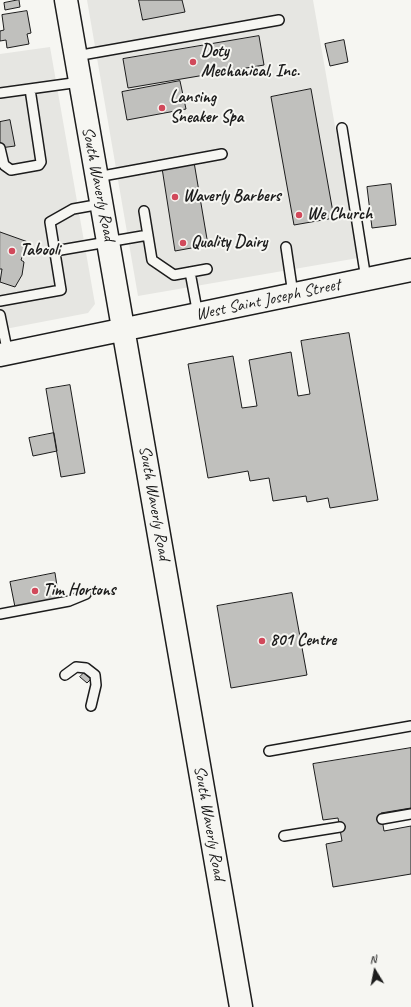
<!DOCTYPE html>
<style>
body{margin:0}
#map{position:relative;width:411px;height:1007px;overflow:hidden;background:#f6f6f2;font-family:Caveat,sans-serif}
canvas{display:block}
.north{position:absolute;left:355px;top:951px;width:40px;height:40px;-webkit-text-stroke:3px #f6f6f2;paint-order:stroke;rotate:350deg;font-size:11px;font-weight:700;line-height:16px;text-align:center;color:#1c1c1c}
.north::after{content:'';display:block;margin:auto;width:14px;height:18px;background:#1c1c1c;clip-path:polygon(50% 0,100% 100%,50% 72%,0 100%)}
</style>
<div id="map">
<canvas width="411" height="1007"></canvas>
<div class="north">N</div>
</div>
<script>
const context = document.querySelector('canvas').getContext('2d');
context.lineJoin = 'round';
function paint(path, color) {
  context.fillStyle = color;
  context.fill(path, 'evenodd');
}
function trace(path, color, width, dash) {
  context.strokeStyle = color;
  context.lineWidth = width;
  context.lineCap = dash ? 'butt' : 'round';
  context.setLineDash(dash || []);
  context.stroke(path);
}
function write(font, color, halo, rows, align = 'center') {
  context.font = font + ' Caveat,sans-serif';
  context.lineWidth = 4;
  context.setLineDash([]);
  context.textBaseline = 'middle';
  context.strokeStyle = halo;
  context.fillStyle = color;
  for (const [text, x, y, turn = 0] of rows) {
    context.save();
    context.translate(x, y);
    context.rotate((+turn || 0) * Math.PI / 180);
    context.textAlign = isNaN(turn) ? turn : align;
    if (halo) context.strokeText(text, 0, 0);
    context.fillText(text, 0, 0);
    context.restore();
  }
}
const built = new Path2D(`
 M87,0H313L358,258L138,296Z
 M50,47L95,304L88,313L0,330V54Z`);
const building = new Path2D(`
 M19,0L20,7L5,10L4,3Z
 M139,0H182L185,12L143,20Z
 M27,11L31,33L27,34L29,44L7,48L6,40L0,41V31L4,30L2,15Z
 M259,36L264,65L128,88L123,59Z
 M344,40L348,62L330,66L325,44Z
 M180,81L186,109L127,120L122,92Z
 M311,89L334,218L294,225L271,97Z
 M10,120L15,146L0,148V122Z
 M194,162L208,245L175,251L162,168Z
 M391,184L396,225L372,228L367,187Z
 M0,232L28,242L21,260L24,262L22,275L15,287L0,282L2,269H0Z
 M349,333L378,500L330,508L328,498L307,502L306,496L273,501L269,478L250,481L248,471L208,478L188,364L233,356L242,408L257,406L249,360L291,352L298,396L310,394L301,341Z
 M70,385L85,473L61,477L46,389Z
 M54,433L57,451L33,456L29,438Z
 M55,573L59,599L15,607L10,582Z
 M292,593L307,675L231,688L217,606Z
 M84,673L91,679L87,683L80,677Z
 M411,748V808L381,813L384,831L411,826V874L333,887L326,844L342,841L338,818L323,820L313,764Z`);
const lane = new Path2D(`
 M76,56L279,20
 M0,93L80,82
 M342,128L366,279
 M0,148L4,165L11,170L39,165L41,162L30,89
 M97,177L222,154
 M144,211L152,260L174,275L207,269
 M286,247L293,294
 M55,251L148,235
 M190,272L198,315
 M0,301L61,290L50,222L73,209L101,204
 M0,315L8,354
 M0,614L69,601L86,594
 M65,675L76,667L86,668L95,675L96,685L91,706
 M269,751L411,726
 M382,819L411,814
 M284,836L340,827`);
const secondary = new Path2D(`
 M66,0L241,1007
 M0,355L411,270`);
const markers = [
 [193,62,4,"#d1495b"],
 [162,108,4,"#d1495b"],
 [175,197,4,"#d1495b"],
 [299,215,4,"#d1495b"],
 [183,243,4,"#d1495b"],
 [12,251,4,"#d1495b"],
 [35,591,4,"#d1495b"],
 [262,641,4,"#d1495b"]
];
const poiNames = [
 ["Doty",201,52],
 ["Mechanical, Inc.",201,72],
 ["Lansing",170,98],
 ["Sneaker Spa",170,118],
 ["Waverly Barbers",183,197],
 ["We Church",307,215],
 ["Quality Dairy",191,243],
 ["Tabooli",20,251],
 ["Tim Hortons",43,591],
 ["801 Centre",270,641]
];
const streetNames = [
 ["South Waverly Road",98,184,79],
 ["West Saint Joseph Street",268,300,-12],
 ["South Waverly Road",154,503,80],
 ["South Waverly Road",209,823,80]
];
paint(built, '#e6e6e2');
paint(building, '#c0c0bd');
trace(building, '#1c1c1c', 1);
trace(lane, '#1c1c1c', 12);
trace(secondary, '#1c1c1c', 25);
trace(lane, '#f6f6f2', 9);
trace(secondary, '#f6f6f2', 22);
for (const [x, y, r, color] of markers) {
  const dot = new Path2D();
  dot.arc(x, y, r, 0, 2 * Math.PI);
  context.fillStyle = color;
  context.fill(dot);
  trace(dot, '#f6f6f2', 1.5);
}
write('bold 17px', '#1c1c1c', '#f6f6f2', poiNames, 'left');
write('17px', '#1c1c1c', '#f6f6f2', streetNames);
</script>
